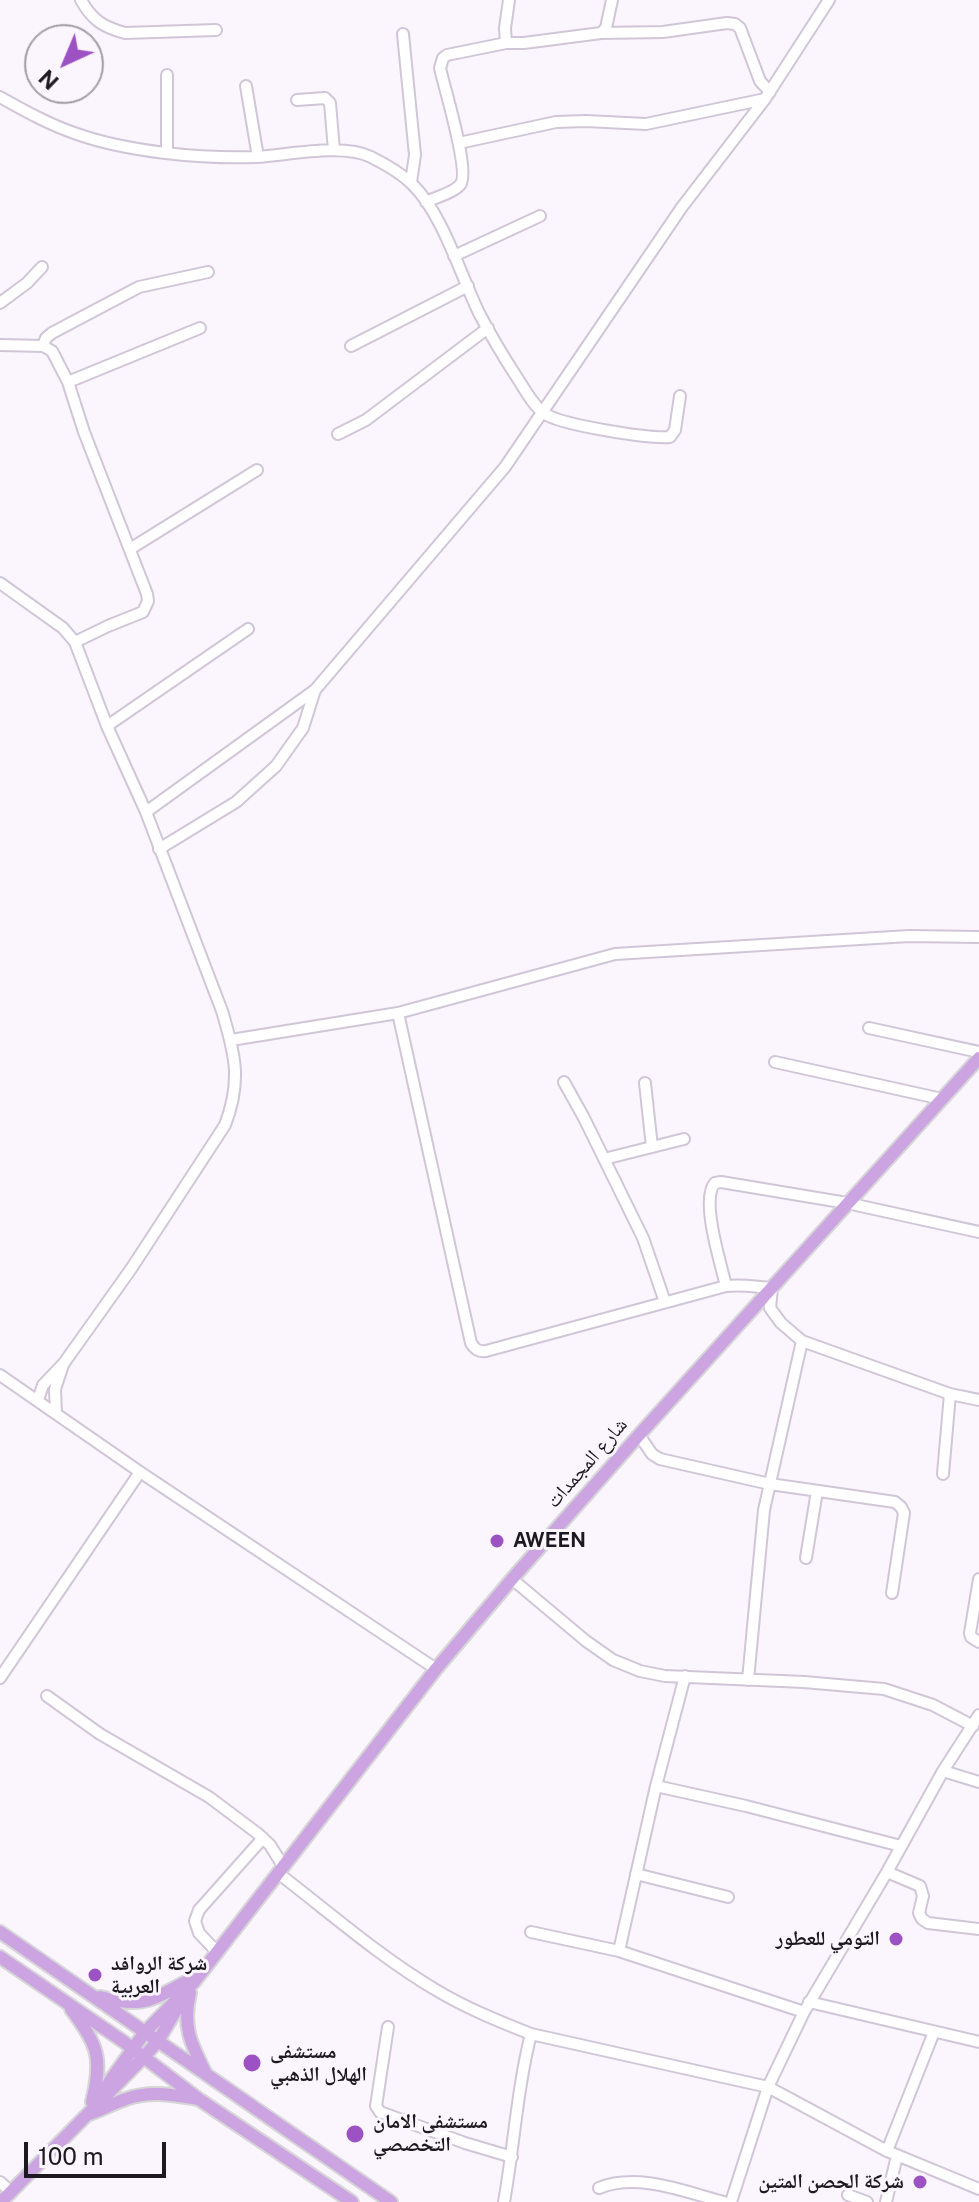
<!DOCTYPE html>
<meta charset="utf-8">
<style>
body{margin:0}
#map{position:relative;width:979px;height:2202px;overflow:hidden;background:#fbf6fe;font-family:"Public Sans",sans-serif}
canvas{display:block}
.north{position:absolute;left:24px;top:24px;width:80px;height:80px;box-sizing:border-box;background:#fbf6fe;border:2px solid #a29ea5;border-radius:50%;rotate:224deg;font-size:22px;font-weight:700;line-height:32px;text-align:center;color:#1d1920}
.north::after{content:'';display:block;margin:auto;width:28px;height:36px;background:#9d52c4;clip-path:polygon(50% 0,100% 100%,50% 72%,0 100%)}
.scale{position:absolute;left:24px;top:2142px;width:142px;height:36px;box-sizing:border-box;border:4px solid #1d1920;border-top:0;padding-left:10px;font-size:24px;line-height:28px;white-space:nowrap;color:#1d1920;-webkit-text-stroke:6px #fbf6fe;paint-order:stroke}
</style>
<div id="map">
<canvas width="979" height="2202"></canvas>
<div class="north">N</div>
<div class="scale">100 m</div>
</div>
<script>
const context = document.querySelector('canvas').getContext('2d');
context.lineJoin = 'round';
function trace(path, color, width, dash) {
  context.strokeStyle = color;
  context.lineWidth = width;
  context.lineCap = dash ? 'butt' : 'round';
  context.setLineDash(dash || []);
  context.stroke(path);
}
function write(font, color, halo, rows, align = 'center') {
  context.font = font + ' "Public Sans","Noto Naskh Arabic",sans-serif';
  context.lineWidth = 6;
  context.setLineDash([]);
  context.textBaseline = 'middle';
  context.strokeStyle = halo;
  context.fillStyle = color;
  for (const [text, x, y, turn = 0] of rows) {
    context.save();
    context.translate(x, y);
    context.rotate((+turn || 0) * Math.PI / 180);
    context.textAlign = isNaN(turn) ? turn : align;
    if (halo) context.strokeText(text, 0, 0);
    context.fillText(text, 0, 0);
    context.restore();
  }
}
const minor = new Path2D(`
 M81,0C92,20 103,27 125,33L216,30
 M601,33L663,32L727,23L735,24L740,28L760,81L770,92
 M403,34L415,155L411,182
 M506,43L505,28L509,0
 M246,86L258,157
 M0,97C25,111 50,125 77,134C128,152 203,159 257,157C289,155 342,143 371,157C385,164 401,173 412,184C443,214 460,274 479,313C490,334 503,356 516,376C524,388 533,406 545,414C562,425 649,439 670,437L675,430L680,396
 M297,100L325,98L330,103L334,150
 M459,143L556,122L586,121L646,124L765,99
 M167,152V75
 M426,202C436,197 453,193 460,185C471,173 444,87 440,68L443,58L447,55L506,43H524L601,33L606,28L612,0
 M454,256L540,216
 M0,303L27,283L42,267
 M0,345L43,346L52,351L68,382L84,432L147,594L148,601L143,612L108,626L75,642
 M43,346L46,338L52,333L139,287L208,272
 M351,346L468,286
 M68,382L200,328
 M338,434L366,420L488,328
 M130,549L257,470
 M0,583L63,628L75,642L107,726L146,812L222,1011C235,1054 242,1081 225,1125L131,1269L64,1363L43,1385L38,1400
 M107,726L248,629
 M146,812L315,690L505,467L682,207L765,99L829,0
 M159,849L236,802L276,766L303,728L315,690
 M398,1013L471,1343C475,1349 478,1352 486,1351L726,1286C742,1284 756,1287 772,1288L770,1308L781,1323L802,1341L764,1510L748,1680
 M869,1028L979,1052
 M231,1040L398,1013L615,954L909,936L979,937
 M775,1062L942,1099
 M564,1082L584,1118L643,1238L665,1302
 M645,1083L652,1147
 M604,1159L684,1139
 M726,1286C721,1264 700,1199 715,1183L721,1182L847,1203L979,1232
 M802,1341L950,1394L943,1474
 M0,1375L140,1472L436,1669
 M950,1394L979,1400
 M56,1413L55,1389L63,1365
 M639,1435L652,1454L660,1459L770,1484L895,1502L901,1507L904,1513L892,1593
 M806,1558L817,1491
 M512,1579L586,1641L613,1660L640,1671L665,1676L804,1682L884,1689L933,1705L973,1726
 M979,1579L970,1633L971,1637L979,1642
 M685,1676L656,1786L619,1951L804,2012
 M0,1678L140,1472
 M47,1696L100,1734L209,1797L257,1833L270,1845L283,1866
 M943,1771L979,1782
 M656,1786L746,1806L901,1846
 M887,1872L920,1886L923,1896L919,1913L922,1919L928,1923L979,1929
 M278,1873C329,1912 380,1957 436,1990C466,2008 498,2021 531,2034L768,2087L887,2151L979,2189
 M636,1874L728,1897
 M531,1932L619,1951
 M217,1952L199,1933L195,1921L199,1910L263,1838
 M809,2002L979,2042
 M388,2027L376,2106L380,2112L465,2143L512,2157
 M887,2151L934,2032
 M0,2182L11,2192
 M599,2188C638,2172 685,2192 724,2202
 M848,2195L867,2202
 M504,2202C514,2146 517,2089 531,2034
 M731,2202L768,2087L804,2012L887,1872L943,1771L979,1715
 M886,2202L897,2156`);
const major = new Path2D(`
 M0,1932L391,2202
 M0,1957L124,2042L200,2100L352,2202
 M190,1993C182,2027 191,2044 206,2074
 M100,1997C147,2009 151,1999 192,1979
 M71,2009C98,2046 103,2057 92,2102
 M96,2104L112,2078L145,2032L194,1982L436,1669L512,1579L639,1435L979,1058
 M89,2114C102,2110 113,2103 126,2099C150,2090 174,2095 198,2099
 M1,2202L143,2058L158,2041L182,2000`);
const markers = [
 [497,1541,8,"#9d52c4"],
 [896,1939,8,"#9d52c4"],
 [95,1975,8,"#9d52c4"],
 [252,2063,10,"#9d52c4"],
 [355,2134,10,"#9d52c4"],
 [920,2182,8,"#9d52c4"]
];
const streetNames = [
 ["شارع المجمدات",587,1463,-49]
];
const poiNames = [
 ["AWEEN",513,1541],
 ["التومي للعطور",880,1939,"right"],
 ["شركة الروافد",111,1964],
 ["العربية",111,1987],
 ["مستشفى",270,2052],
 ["الهلال الذهبي",270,2075],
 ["مستشفى الامان",373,2122],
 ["التخصصي",373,2145],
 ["شركة الحصن المتين",904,2182,"right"]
];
trace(minor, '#d1c6d8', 14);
trace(major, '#d6d6d7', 16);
trace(minor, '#fff', 10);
trace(major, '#cca4e2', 12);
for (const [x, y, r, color] of markers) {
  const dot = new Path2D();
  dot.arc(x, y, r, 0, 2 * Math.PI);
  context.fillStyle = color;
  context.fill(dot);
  trace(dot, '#fbf6fe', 3);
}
write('20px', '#1d1920', '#fbf6fe', streetNames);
write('bold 20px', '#1d1920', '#fbf6fe', poiNames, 'left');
</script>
